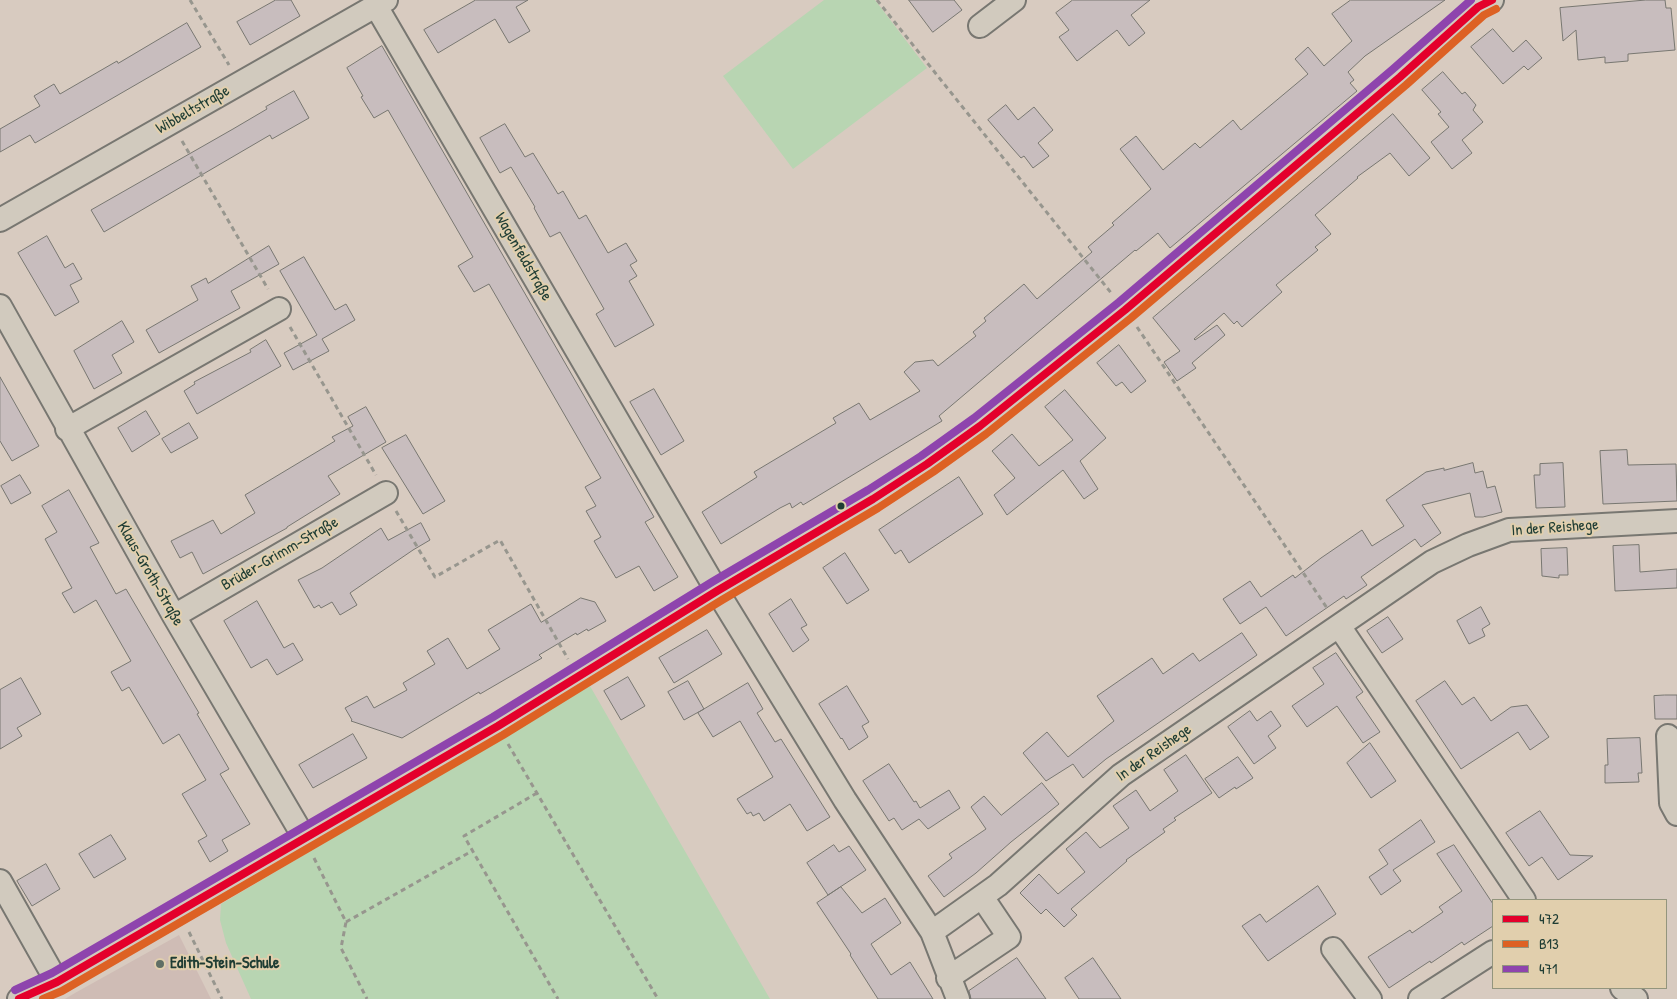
<!DOCTYPE html>
<meta charset="utf-8">
<style>
body{margin:0}
#map{position:relative;width:1677px;height:999px;overflow:hidden;background:#d8cbc0;font-family:"Patrick Hand",sans-serif}
canvas{display:block}
.legend{position:absolute;left:1492px;top:899px;width:175px;height:90px;box-sizing:border-box;background:#e1cfad;border:1px solid #93957d;margin:0;padding:6px 9px;list-style:none;font-size:15px;color:#1f3d34}
.legend li{display:flex;align-items:center;gap:10px;height:25px}
.legend b{width:25px;border:1px solid #93957d}
</style>
<div id="map">
<canvas width="1677" height="999"></canvas>
<ul class="legend">
<li><b style="height:6px;background:#e4002b"></b>472</li>
<li><b style="height:6px;background:#dd6124"></b>B13</li>
<li><b style="height:6px;background:#8e44ad"></b>471</li>
</ul>
</div>
<script>
const context = document.querySelector('canvas').getContext('2d');
context.lineJoin = 'round';
function paint(path, color) {
  context.fillStyle = color;
  context.fill(path, 'evenodd');
}
function trace(path, color, width, dash) {
  context.strokeStyle = color;
  context.lineWidth = width;
  context.lineCap = dash ? 'butt' : 'round';
  context.setLineDash(dash || []);
  context.stroke(path);
}
function write(font, color, halo, rows, align = 'center') {
  context.font = font + ' "Patrick Hand",sans-serif';
  context.lineWidth = 4;
  context.setLineDash([]);
  context.textBaseline = 'middle';
  context.strokeStyle = halo;
  context.fillStyle = color;
  for (const [text, x, y, turn = 0] of rows) {
    context.save();
    context.translate(x, y);
    context.rotate((+turn || 0) * Math.PI / 180);
    context.textAlign = isNaN(turn) ? turn : align;
    if (halo) context.strokeText(text, 0, 0);
    context.fillText(text, 0, 0);
    context.restore();
  }
}
const built = new Path2D(`
 M179,935L211,999H65L75,993Z`);
const green = new Path2D(`
 M824,0H875L927,68L793,169L723,76Z
 M590,686L770,999H251L226,943L220,920L221,904Z`);
const building = new Path2D(`
 M276,0H291L300,16L250,45L237,22Z
 M476,0H528L516,7L530,31L509,43L495,19L438,53L424,30Z
 M909,0H954L962,10L933,32Z
 M1073,0H1150L1131,15L1145,33L1129,46L1117,30L1077,61L1059,37L1069,30L1056,13Z
 M1351,0H1445L1365,56L1348,72L1354,80L1350,83L1357,91L1170,248L1158,233L1136,251L1135,250L939,416L942,421L803,505L801,502L792,508L790,503L780,508L721,544L702,512L757,477L754,472L836,423L833,418L859,403L870,420L920,391L904,372L915,362L933,360L938,366L976,336L973,332L986,321L984,318L1024,284L1037,299L1092,252L1088,247L1114,225L1112,223L1151,189L1120,149L1136,136L1163,170L1195,143L1200,148L1233,120L1241,130L1308,74L1295,59L1308,47L1324,66L1352,41L1332,14Z
 M1646,0H1665L1666,8H1671L1675,50L1628,54V61L1605,63V57L1578,60L1576,30L1563,41L1560,8Z
 M187,23L201,47L35,143L30,135L0,152V129L40,106L34,96L54,84L60,94L117,61L118,63Z
 M1493,29L1513,52L1526,40L1542,58L1528,70L1524,66L1503,84L1471,47Z
 M382,46L654,517L645,522L678,577L654,591L639,566L616,578L598,548L594,541L601,537L586,511L596,506L585,487L601,478L489,284L474,292L458,266L473,257L388,110L374,118L361,97L363,96L347,68Z
 M1443,72L1462,94L1465,92L1476,105L1473,110L1483,122L1462,140L1472,153L1452,169L1431,142L1449,127L1438,114L1441,112L1422,90Z
 M294,91L309,118L272,139L270,135L104,232L91,210L233,129L267,109L266,107Z
 M1006,105L1018,120L1034,107L1053,130L1038,143L1049,156L1033,168L1024,156L1021,158L1013,149L988,120Z
 M1393,114L1430,158L1409,176L1390,153L1357,177L1358,178L1315,215L1331,234L1315,247L1318,250L1276,285L1282,292L1242,327L1237,321L1234,324L1224,313L1194,339L1195,340L1217,325L1225,335L1192,363L1196,368L1177,381L1164,362L1180,351L1153,318Z
 M505,124L525,157L533,153L558,194L563,191L579,219L586,215L608,253L626,243L637,261L630,265L637,276L629,281L654,325L615,347L596,314L604,309L560,232L550,237L534,208L535,207L511,167L500,173L480,138Z
 M47,236L65,268L73,263L82,279L70,285L79,302L55,316L18,253Z
 M269,246L279,264L231,291L240,308L159,353L146,330L198,300L191,286L206,278L208,283Z
 M304,257L335,310L346,304L355,320L322,339L329,351L293,370L284,353L317,335L280,271Z
 M122,321L134,342L112,355L122,373L94,389L74,351Z
 M266,340L281,366L197,414L184,391L195,384L194,382L251,352L250,350Z
 M1119,345L1146,381L1131,393L1122,382L1116,386L1097,363Z
 M0,377L39,446L12,461L0,441Z
 M654,389L684,441L661,455L630,402Z
 M1065,390L1106,438L1080,461L1098,489L1084,499L1063,470L1007,515L994,495L1015,478L992,451L1012,434L1039,466L1073,440L1045,407Z
 M366,407L386,442L328,476L340,494L287,527V528L203,574L192,552L180,558L171,541L213,520L221,534L255,513L245,495L335,441L332,437L353,426L348,417Z
 M146,411L160,434L132,452L118,428Z
 M189,423L198,438L171,453L162,439Z
 M406,435L445,501L423,514L382,448Z
 M1627,450L1628,465L1676,464L1677,501L1603,504L1600,451Z
 M1473,463L1475,473L1483,471L1487,488L1495,486L1502,512L1483,517H1475L1470,493L1422,505L1441,533L1421,547L1415,539L1361,577L1367,585L1346,599L1344,596L1286,636L1266,607L1240,624L1223,599L1250,581L1261,597L1293,575L1295,578L1321,558L1362,530L1372,546L1404,526L1386,500L1426,472L1444,468V470Z
 M1563,463L1565,507L1536,508L1534,475H1540V464Z
 M20,475L31,493L11,504L1,486Z
 M959,477L983,514L909,563L901,550L895,554L879,530Z
 M69,490L99,543L90,547L116,594L126,589L199,713L197,714L229,769L220,774L250,824L222,840L228,851L210,862L198,841L207,836L182,794L206,780L179,734L163,744L129,687L122,691L111,672L131,661L96,600L74,613L62,593L72,588L45,539L57,532L42,506Z
 M421,523L430,540L413,550L350,593L357,605L340,615L332,602L321,608L319,605L314,608L298,580L322,568L381,528L388,540Z
 M1639,545L1640,572L1677,569V588L1615,591L1613,546Z
 M1567,548L1568,575H1559V578L1542,576L1541,549Z
 M845,553L869,590L847,604L823,568Z
 M581,598L595,602L606,621L588,631L587,629L577,635L576,633L539,655L542,658L480,694L479,692L402,738L351,721L352,720L345,708L367,696L374,708L407,690L403,683L435,664L427,651L448,638L467,669L500,649L488,630L531,604L541,622Z
 M791,599L807,625L801,628L809,640L793,652L769,614Z
 M257,601L284,648L293,643L303,660L277,675L267,659L251,668L224,621Z
 M1481,607L1490,624L1482,629L1485,636L1469,644L1457,621Z
 M1388,617L1403,639L1382,653L1367,631Z
 M707,630L722,654L674,683L659,658Z
 M1242,633L1257,655L1106,759L1083,778L1073,764L1046,781L1023,753L1047,732L1068,757L1114,721L1097,696L1152,658L1163,674L1193,653L1199,661Z
 M1336,653L1363,692L1356,697L1380,732L1363,743L1337,706L1307,727L1292,706L1324,684L1313,668Z
 M628,677L645,706L621,720L604,691Z
 M21,678L41,714L17,728L22,736L0,749V690Z
 M688,681L704,709L684,720L668,692Z
 M1445,681L1462,705L1474,697L1491,721L1511,707L1527,705L1549,737L1530,750L1518,732L1461,769L1416,701Z
 M748,683L763,709L757,713L775,742L781,739L830,817L807,831L790,804L764,821L759,813L753,816L751,812L747,814L737,799L773,777L740,721L713,737L698,713Z
 M847,686L869,722L862,726L868,737L849,750L842,738L841,739L819,704Z
 M1665,695H1677V719H1655L1654,696Z
 M1250,711L1257,721L1271,711L1281,726L1268,736L1276,748L1254,764L1228,727Z
 M353,734L367,758L313,788L299,765Z
 M1640,738L1642,773H1638L1639,782L1605,783V765H1608L1607,739Z
 M1370,743L1396,781L1371,798L1347,763Z
 M1186,755L1212,793L1174,818L1176,820L1163,829L1165,832L1126,860L1127,861L1071,909L1077,915L1064,927L1046,909L1041,914L1020,893L1039,874L1058,894L1085,872L1066,849L1086,832L1100,848L1129,828L1113,806L1136,790L1150,811L1178,791L1164,770Z
 M1238,757L1253,778L1236,789L1235,787L1219,798L1205,779Z
 M889,764L914,802L916,801L920,808L949,790L960,808L928,829L919,819L902,830L894,818L889,821L863,781Z
 M1042,783L1059,804L1011,842L976,873L944,897L928,876L952,858L949,854L986,829L971,807L984,796L1001,815Z
 M1540,811L1570,855L1593,856L1558,880L1542,857L1529,866L1506,833Z
 M1421,820L1435,842L1393,870L1401,881L1381,895L1369,877L1388,864L1379,850Z
 M111,835L126,859L94,878L79,854Z
 M834,845L839,852L849,846L866,870L828,895L807,863Z
 M1454,845L1493,904V926L1464,945L1462,942L1431,963L1430,961L1389,988L1368,957L1410,930L1412,933L1443,912L1439,907L1462,891L1437,854Z
 M46,864L60,889L32,906L17,881Z
 M1318,886L1336,914L1268,961L1242,926L1260,914L1266,922Z
 M841,887L862,913L885,898L901,923L871,944L891,975L910,962L933,999H878L850,955L851,954L817,903Z
 M1017,958L1046,999H971L969,991Z
 M1093,958L1104,974L1121,999H1079L1065,978Z`);
const path = new Path2D(`
 M190,0L229,65
 M877,0L1112,294
 M182,141L268,289
 M290,327L376,475
 M1137,327L1327,608
 M396,511L435,577L500,540L568,659
 M508,744L658,999
 M537,793L464,836L558,999
 M314,858L346,922L341,948L367,999
 M346,922L472,851
 M189,932L222,999`);
const minor = new Path2D(`
 M376,6L717,591L845,800L932,932L958,999
 M980,26L1014,0
 M0,220L386,0
 M0,306L174,616L305,839
 M67,429L279,309
 M174,616L386,493
 M1339,626L1524,900
 M1668,736L1671,803L1677,814
 M0,881L57,982
 M932,932L998,885L1121,775L1432,562L1468,545L1509,530L1677,521
 M1333,949L1370,999
 M948,978L1009,937L982,897
 M1622,988L1636,999
 M19,999L57,982L179,912L498,726L717,591L873,499L927,464L980,426L1125,310L1400,77L1478,7L1492,0
 M1420,999L1493,952`);
const bus1 = new Path2D(`
 M19,999L57,982L498,726L717,591L873,499L927,464L980,426L1125,310L1400,77L1478,7L1492,0`);
const bus2 = new Path2D(`
 M43,999L62,991L503,735L722,600L878,508L933,472L986,434L1131,318L1406,85L1484,15L1496,9`);
const bus3 = new Path2D(`
 M15,990L52,973L493,717L712,582L868,490L921,456L974,418L1119,302L1393,69L1471,0`);
const markers = [
 [841,506,4.5,"#1f3d34"],
 [160,964,5,"#606f65"]
];
const streetNames = [
 ["Wibbeltstraße",193,110,-30],
 ["Wagenfeldstraße",523,257,60],
 ["In der Reishege",1555,528,-4],
 ["Brüder-Grimm-Straße",280,554,-30],
 ["Klaus-Groth-Straße",150,574,60],
 ["In der Reishege",1154,753,-35]
];
const poiNames = [
 ["Edith-Stein-Schule",170,964]
];
paint(built, '#cfbcb5');
paint(green, '#b8d5b2');
paint(building, '#c8bdbe');
trace(building, '#787771', 1);
trace(minor, '#787771', 26);
trace(path, '#97968e', 3, [5, 4]);
trace(minor, '#d1cabe', 22);
trace(bus1, '#e4002b', 8);
trace(bus2, '#dd6124', 8);
trace(bus3, '#8e44ad', 8);
for (const [x, y, r, color] of markers) {
  const dot = new Path2D();
  dot.arc(x, y, r, 0, 2 * Math.PI);
  context.fillStyle = color;
  context.fill(dot);
  trace(dot, '#e1cfad', 2);
}
write('16px', '#1f3d34', '#e1cfad', streetNames);
write('bold 16px', '#1f3d34', '#e1cfad', poiNames, 'left');
</script>
